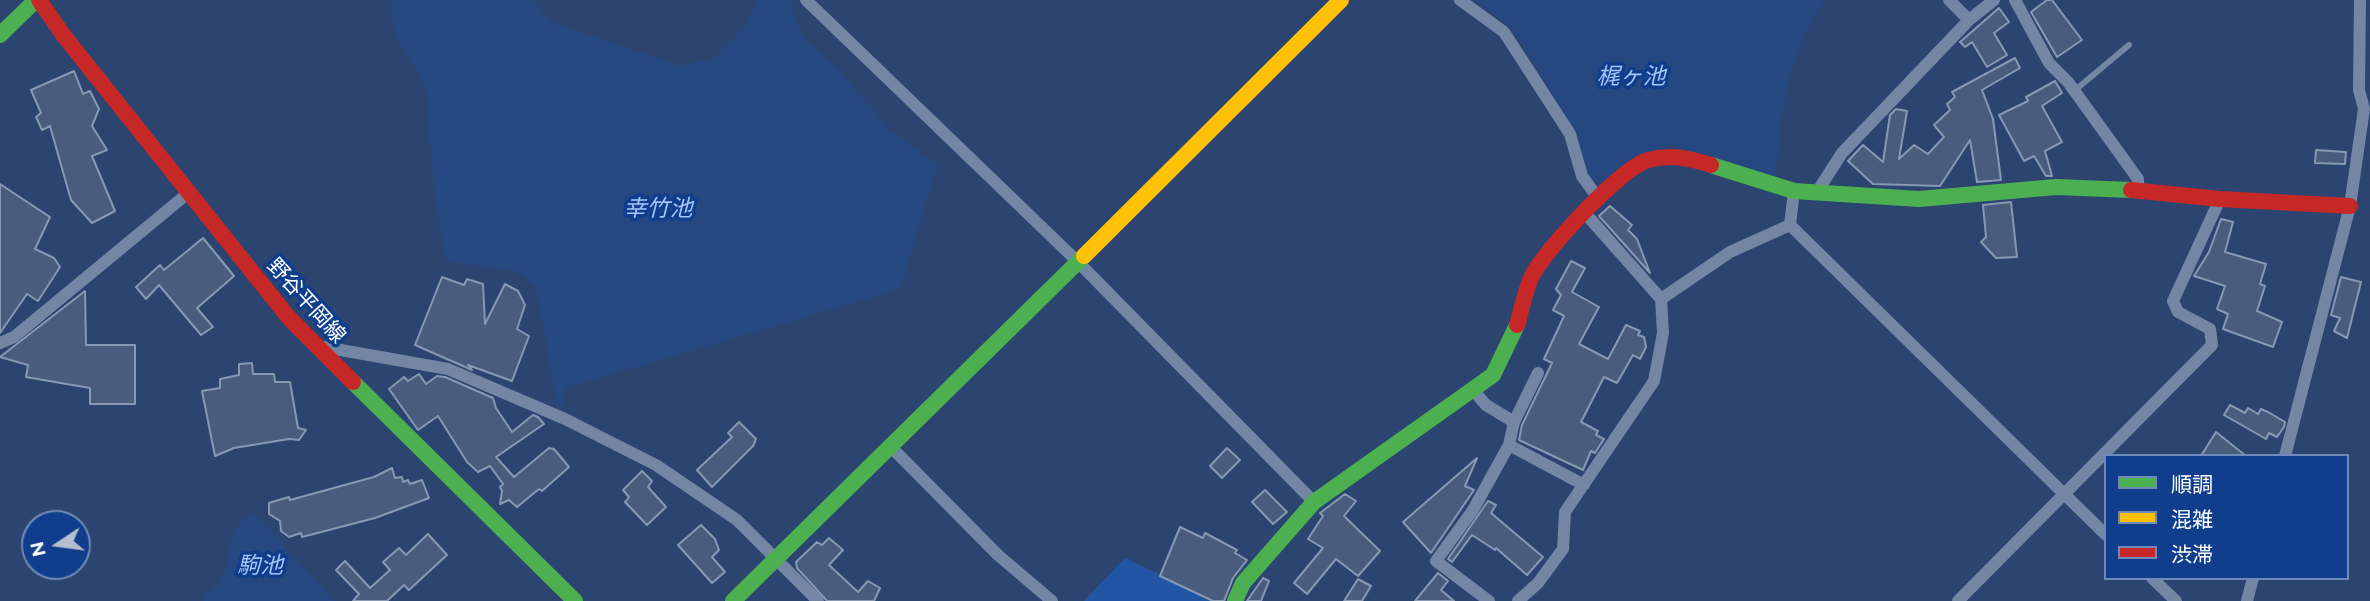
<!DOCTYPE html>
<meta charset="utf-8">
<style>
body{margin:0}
#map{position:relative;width:2370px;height:601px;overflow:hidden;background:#2c4570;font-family:Raleway,"Noto Sans JP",sans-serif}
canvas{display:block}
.legend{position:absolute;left:2104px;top:454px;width:245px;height:126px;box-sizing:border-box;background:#103e8c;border:2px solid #708bba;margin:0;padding:9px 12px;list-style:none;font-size:21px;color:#fff}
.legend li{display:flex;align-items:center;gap:14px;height:35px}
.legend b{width:35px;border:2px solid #708bba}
.north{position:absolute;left:21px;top:510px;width:70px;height:70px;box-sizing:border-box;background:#103e8c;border:2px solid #708bba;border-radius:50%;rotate:257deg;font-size:19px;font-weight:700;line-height:28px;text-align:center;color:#fff}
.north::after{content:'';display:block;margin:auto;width:24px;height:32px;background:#b5becd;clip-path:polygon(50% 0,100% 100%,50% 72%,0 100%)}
</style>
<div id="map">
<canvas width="2370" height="601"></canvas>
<ul class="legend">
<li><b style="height:9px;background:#4caf50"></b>順調</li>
<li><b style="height:9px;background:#ffc107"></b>混雑</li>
<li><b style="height:9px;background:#c62828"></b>渋滞</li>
</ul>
<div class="north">N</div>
</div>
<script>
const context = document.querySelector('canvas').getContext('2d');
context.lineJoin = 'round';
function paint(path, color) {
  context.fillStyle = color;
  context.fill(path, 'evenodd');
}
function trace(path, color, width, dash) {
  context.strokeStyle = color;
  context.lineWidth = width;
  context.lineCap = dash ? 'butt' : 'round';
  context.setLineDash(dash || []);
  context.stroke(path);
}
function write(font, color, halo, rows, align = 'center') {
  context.font = font + ' Raleway,"Noto Sans JP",sans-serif';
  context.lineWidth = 7;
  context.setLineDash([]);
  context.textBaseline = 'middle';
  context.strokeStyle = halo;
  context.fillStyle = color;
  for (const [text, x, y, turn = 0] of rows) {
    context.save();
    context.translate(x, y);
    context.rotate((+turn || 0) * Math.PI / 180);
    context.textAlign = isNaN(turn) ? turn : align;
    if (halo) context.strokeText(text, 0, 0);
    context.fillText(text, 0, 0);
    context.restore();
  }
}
const green = new Path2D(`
 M1125,558L1214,601H1084Z`);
const water = new Path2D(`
 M391,0H531L553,23L680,66L715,58L744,26L757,0H790L801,35L837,68L890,130L937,165L900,289L565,388L563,405L557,406L536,288L519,272L446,261L435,202L426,88L401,45L393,24Z
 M1474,0H1825C1785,62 1781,108 1775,180L1675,145L1645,153L1602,183L1592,181L1585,171L1577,138L1541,74L1508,24Z
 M254,513L335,601H202C206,592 215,588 220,580C238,554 219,530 254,513Z`);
const building = new Path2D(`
 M2047,0H2052L2082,40L2057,57L2031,12Z
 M1999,8L2009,22L1994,33L2007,55L1987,67L1972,42L1965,47L1960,42Z
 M2015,58L2020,68L1982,90L1993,119L2001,180L1977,182L1970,140L1940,186L1873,184L1848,161L1863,145L1883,162L1890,115L1896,109L1907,111L1899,159L1914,145L1928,154L1944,137L1934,125L1950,110L1947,104L1955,97L1952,92Z
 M74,71L83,94L90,91L99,109L92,126L107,150L92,156L115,211L92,223L71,200L50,126L42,130L36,117L41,113L31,90Z
 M2055,81L2062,93L2042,106L2062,142L2045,151L2052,176H2046L2034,156L2024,161L1999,115L2028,101L2026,97Z
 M2316,150L2346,152L2345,164L2315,163Z
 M0,184L50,217L35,249L54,258L60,267L38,301L27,294L0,333Z
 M2011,202L2017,257L1996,258L1981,242L1986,237L1983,205Z
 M1610,206L1632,225L1628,230L1637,239L1650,273L1599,216Z
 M2221,219L2233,222L2225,252L2266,264L2260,284L2265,286L2257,311L2282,322L2273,347L2223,329L2228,314L2217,309L2225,286L2194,276L2209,252Z
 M203,238L234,276L197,308L213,327L201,335L159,285L146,299L136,287L160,265L164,270Z
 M1571,261L1585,268L1572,292L1599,307L1579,344L1608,359L1626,325L1640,331L1638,335L1644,337L1646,347L1640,359L1633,355L1617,383L1604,377L1581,422L1598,431L1596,435L1604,439L1595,453L1591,451L1583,470L1519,440L1522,425L1552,363L1544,359L1564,316L1553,310L1561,295L1556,289Z
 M442,277L464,285L467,279L483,284L485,324L505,284L518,291L525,305L517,329L529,336L512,381L468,365L472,370L415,345Z
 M2341,277L2361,282L2347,338L2334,331L2340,318L2331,315Z
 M85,291L86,345H135V404H90V388L26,377L28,365L0,357Z
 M252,363L253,374H274L275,382H290L298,428L306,430L299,440L289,439L234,448L215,456L202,391L220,388V379L239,375V364Z
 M419,374L426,384L437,376L445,377L493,398L496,408L512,432L533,415L538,417L544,424L496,457L514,477L549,448L554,449L569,467L542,491L539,489L517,507L509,500L500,504L502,491L500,487L503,484L490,466L478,472L467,462L438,416L418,430L389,389L404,377L408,381Z
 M2230,405L2245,413L2248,408L2258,414L2261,409L2268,412L2285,422L2284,427L2277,437L2269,433L2266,439L2224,415Z
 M739,422L756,439L753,446L712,487L697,470L732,437L728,433Z
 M2216,432L2246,456H2201Z
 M1227,448L1240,460L1222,478L1210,466Z
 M1477,458L1465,486L1474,490L1431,553L1403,522Z
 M392,468L395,478L402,477L403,482L408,480L410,484L422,480L429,498L375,518L302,537L301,533L289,537L281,531L280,521L269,514V503L289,497L290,500L374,477Z
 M642,471L652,481L648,487L666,507L647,525L625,502L629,497L623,490Z
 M1265,490L1287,512L1273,524L1252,502Z
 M1345,494L1356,501L1344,516L1380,551L1358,576L1336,559L1307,594L1294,583L1323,548L1308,539L1323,516L1320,513Z
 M1488,501L1496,505L1491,513L1543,557L1527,575L1496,548L1495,550L1472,535L1452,562L1448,559Z
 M701,525L715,539L719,550L712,557L725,572L712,583L678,545Z
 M1180,527L1203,538L1205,533L1237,550L1235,553L1247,560L1233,578L1224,601H1213L1160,576Z
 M428,534L447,555L409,590L404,585L387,601H353L359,594L336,570L345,561L370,588L390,570L383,562L399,548L406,555Z
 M829,538L843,550L829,565L858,592L868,581L880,588L874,601H827L797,568L796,562L817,542L822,545Z
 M1438,573L1448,581L1441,590L1454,601H1415Z
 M1263,578L1269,581L1261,601H1247Z
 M1358,579L1371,586L1362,601H1344Z`);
const lane = new Path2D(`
 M2074,91L2129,45`);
const street = new Path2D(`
 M806,0L1078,262L1314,502
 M1460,0L1504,32L1570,134L1582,176L1598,198
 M1949,0L1969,20
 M2015,0L2049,63L2068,82L2138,179V190
 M1794,191L1790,225L2106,535
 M1817,192L1842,153L1969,20L1994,0
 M1585,213L1661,299
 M0,343L14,337L187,194
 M318,346L448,369L565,419L656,465L737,520L818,601
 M1473,390L1486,405L1514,422
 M1509,445L1584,485
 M892,448L998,555L1052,601
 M2285,456L2350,206L2364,109L2359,90L2360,0
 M2152,578L2176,601
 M1489,601L1436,561L1473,510L1509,445L1514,422L1538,373
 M1518,601L1538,583L1563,549L1565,512L1654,381L1663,333L1661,299L1730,252L1790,225
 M1958,601L2212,345L2210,329L2178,312L2173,301L2220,199
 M2247,601L2253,578`);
const fast = new Path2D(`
 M0,35L36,0
 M1711,165L1794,191L1919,199L2056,187L2131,190
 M353,382L575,601
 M733,601L1084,256
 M1235,601L1243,583L1314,502L1493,375L1517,325`);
const slow = new Path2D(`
 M1084,256L1341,0`);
const jam = new Path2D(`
 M39,0L64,36L289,318L353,382
 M2131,190L2220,199L2350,206
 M1517,325C1522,309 1525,289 1533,274C1546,249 1622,167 1648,160C1672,154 1688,158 1711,165`);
const streetNames = [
 ["野谷平岡線",306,301,48]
];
const waterNames = [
 ["梶ヶ池",1631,77],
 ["幸竹池",658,209],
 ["駒池",260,566]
];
paint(green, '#2255a4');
paint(water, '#264880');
paint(building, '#485c7e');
trace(building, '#8798b2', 2);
trace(lane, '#7386a4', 6);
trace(street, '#7386a4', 12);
trace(fast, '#4caf50', 16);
trace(slow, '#ffc107', 16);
trace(jam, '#c62828', 16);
write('21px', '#fff', '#103e8c', streetNames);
write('italic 23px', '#a2c5fa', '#103e8c', waterNames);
</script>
